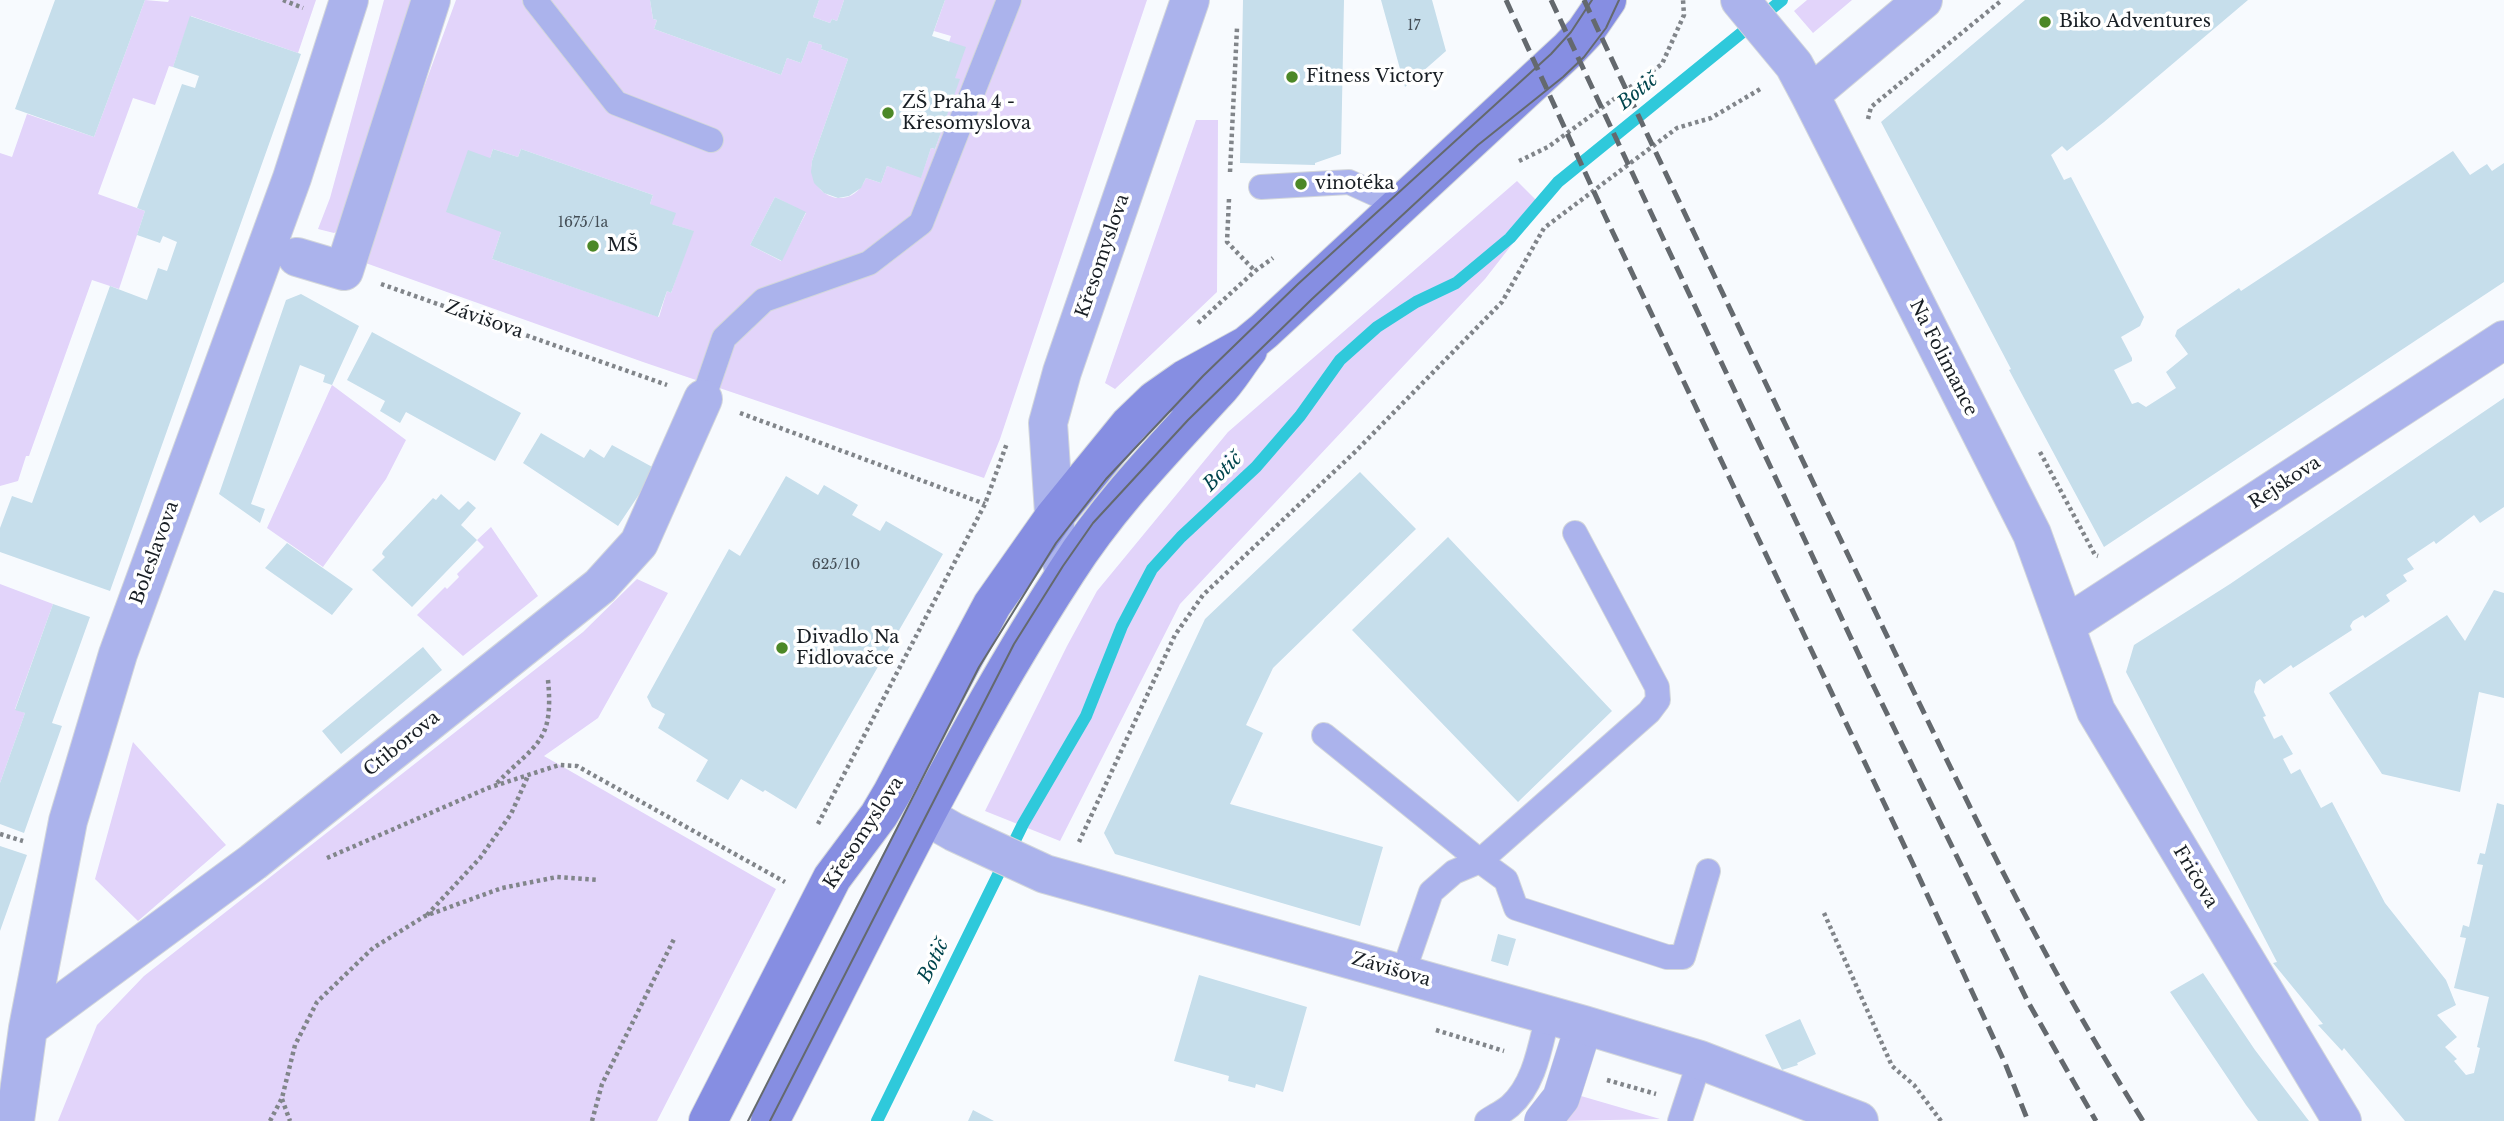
<!DOCTYPE html>
<meta charset="utf-8">
<style>
body{margin:0}
canvas{display:block;background:#f7fafe}
</style>
<canvas width="2504" height="1121"></canvas>
<script>
const context = document.querySelector('canvas').getContext('2d');
context.lineJoin = 'round';
function paint(path, color) {
  context.fillStyle = color;
  context.fill(path, 'evenodd');
}
function trace(path, color, width, dash) {
  context.strokeStyle = color;
  context.lineWidth = width;
  context.lineCap = dash ? 'butt' : 'round';
  context.setLineDash(dash || []);
  context.stroke(path);
}
function write(font, color, halo, rows, align = 'center') {
  context.font = font + ' "Libre Baskerville",serif';
  context.lineWidth = 7;
  context.setLineDash([]);
  context.textBaseline = 'middle';
  context.strokeStyle = halo;
  context.fillStyle = color;
  for (const [text, x, y, turn = 0] of rows) {
    context.save();
    context.translate(x, y);
    context.rotate((+turn || 0) * Math.PI / 180);
    context.textAlign = isNaN(turn) ? turn : align;
    if (halo) context.strokeText(text, 0, 0);
    context.fillText(text, 0, 0);
    context.restore();
  }
}
const green = new Path2D(`
 M145,0L168,2L169,0H316L298,53L191,16L173,67L169,66L155,105L133,98L98,194L145,211L119,289L92,280L29,456H26L18,481L0,486V153L12,157L27,114L94,137Z
 M384,0H419L344,228L334,233L318,229L330,198Z
 M456,0H650L653,19L657,20L654,29L781,75L787,58L801,63L809,41L822,45L821,49L848,59L812,161C808,199 852,213 866,178L881,183L887,166L921,177L931,148L935,149L959,80L955,78L949,42L951,36L934,31L945,0H1147L1000,439L984,478L643,362L360,261ZM493,149L518,157L521,149L653,195L650,204L672,224L693,231L671,293L667,291L659,317L492,259L501,232L490,158ZM775,197L806,213L781,261L750,245Z
 M819,0H844L837,21L832,19L830,23L813,17Z
 M1807,0H1852L1813,33L1794,11Z
 M1196,120H1218L1217,292L1115,389L1105,383Z
 M1517,181L1542,206L1485,279L1180,604L1060,841L985,811L1067,646L1097,591L1228,432Z
 M332,385L406,440L386,479L323,567L267,528Z
 M491,527L538,596L463,656L417,615L445,587L447,589L459,577L457,574L484,547L477,540Z
 M637,579L668,593L598,718L544,756L776,889L657,1121H58L97,1025L144,976L583,632Z
 M0,584L53,604L15,709L25,713L0,783Z
 M133,742L226,845L138,921L95,879Z
 M1581,1096L1660,1119L1559,1121Z`);
const stream = new Path2D(`
 M877,1121L1023,824L1086,716L1122,626L1152,569L1181,537L1256,467L1300,416L1340,360L1377,327L1416,302L1456,283L1510,238L1558,182L1782,0`);
const building = new Path2D(`
 M55,0H145L94,137L15,109Z
 M650,0H819L813,17L830,23L832,19L837,21L844,0H945L932,36L966,47L955,78L960,79L935,149L931,148L921,178L887,166L881,183L866,178L861,188L849,196L838,198L824,193L814,183L811,172L812,161L848,59L821,49L822,45L809,41L801,63L787,58L781,75L654,29L657,20L653,19Z
 M1243,0H1344L1341,154L1315,163V165L1240,163Z
 M1381,0H1432L1446,51L1405,87Z
 M2025,0H2248L2104,122L2067,151L2062,146L2051,155L2064,180L2071,177L2144,317L2140,326L2121,337L2132,358V361L2114,370L2132,404L2138,402L2146,407L2176,388L2166,372L2188,354L2175,336L2177,330L2239,288L2241,291L2453,151L2470,175L2487,164L2492,171L2504,163V282L2104,547L2009,370L2011,369L1881,122Z
 M190,16L301,54L110,591L0,552V528L12,496L32,503L110,286L147,300L158,268L167,271L177,242L163,236L160,243L137,235L145,211L137,208L182,84L195,88L199,76L173,67Z
 M493,149L518,157L521,149L653,195L650,204L676,213L672,224L694,231L671,293L667,291L658,317L492,259L501,232L446,212L468,150L490,158Z
 M775,197L806,212L782,261L750,245Z
 M301,294L359,326L332,385L323,382L325,375L300,365L251,504L265,509L260,523L219,494L286,300Z
 M372,332L521,413L495,461L406,412L400,423L380,411L385,401L347,380Z
 M2504,398V507L2480,523L2474,515L2436,544L2434,541L2407,559L2414,569L2403,575L2407,581L2386,595L2390,601L2365,618L2363,615L2353,621L2350,626L2352,630L2293,668L2291,665L2264,684L2260,679L2256,682L2254,692L2266,716L2263,717L2274,739L2282,735L2293,754L2283,759L2291,774L2300,769L2321,808L2332,802L2385,903L2446,980L2456,1005L2437,1015L2457,1037L2445,1047L2457,1059L2454,1061L2466,1075L2474,1073L2480,1048L2477,1047L2489,997L2454,988L2466,938L2460,937L2463,925L2469,927L2483,865L2477,864L2480,853L2485,854L2497,803L2504,805V1121H2405L2344,1048L2342,1051L2318,1025L2323,1024L2273,963L2277,962L2126,672L2134,645L2230,584Z
 M541,433L584,458L590,449L604,458L612,445L656,469L618,526L523,463Z
 M1360,472L1416,529L1273,668L1246,725L1263,733L1230,804L1383,847L1360,926L1115,854L1104,833L1205,619Z
 M786,476L818,495L824,485L858,505L852,515L880,531L886,521L943,554L796,809L765,790L763,792L741,779L728,800L696,781L708,760L658,728L665,714L652,707L647,697L729,549L740,556Z
 M441,494L459,510L468,501L476,508L461,525L477,540L412,607L372,570L385,557L382,554L383,551L433,498L436,500Z
 M1448,537L1612,711L1518,802L1352,630Z
 M287,543L353,589L332,615L265,568Z
 M2494,590L2504,593V698L2479,692L2460,792L2382,774L2329,693L2447,615L2465,641Z
 M53,604L90,617L52,723L62,726L24,833L0,824V783L25,713L15,710Z
 M423,647L442,670L341,754L322,731Z
 M0,846L27,855L0,931Z
 M1498,934L1516,939L1508,966L1491,961Z
 M2203,973L2255,1050L2309,1121H2258L2246,1105L2170,992Z
 M1199,975L1307,1007L1283,1092L1256,1084L1255,1088L1228,1081L1229,1076L1174,1061Z
 M1800,1019L1816,1054L1797,1063L1798,1065L1782,1070L1765,1035Z
 M973,1110L994,1121H968Z`);
const path = new Path2D(`
 M283,0L303,8
 M1868,119L1871,107L2002,0
 M1519,161L1548,147L1662,64L1684,15L1683,0
 M1230,172L1237,28
 M1229,199L1227,242L1255,271
 M381,284L667,385
 M1198,323L1255,271L1273,258
 M740,413L985,504
 M2040,452L2095,555L2098,556
 M497,783C536,743 554,743 548,680
 M818,824L985,504L1007,443
 M0,834L23,841
 M1079,842L1175,635L1203,595L1356,451L1502,302L1544,228L1677,128L1711,118L1762,88
 M327,858L488,788L559,765L577,766L785,882
 M1824,913L1892,1066L1914,1085L1941,1121
 M427,915L480,858L511,814L528,776
 M1436,1030L1504,1051
 M1607,1080L1656,1094
 M282,1099L290,1121
 M270,1121L282,1098L295,1045L317,1002L373,948L425,916L502,888L557,877L599,880
 M592,1121L602,1084L674,939`);
const service = new Path2D(`
 M535,0L616,103L711,140
 M1261,187L1349,182L1400,205
 M703,399L724,338L764,300L869,263L921,223L1009,0
 M1575,533L1657,687L1658,700L1649,712L1480,861L1506,880L1516,908L1667,957H1683L1708,871
 M1324,735L1480,861L1454,872L1431,892L1403,973
 M1487,1121C1494,1116 1503,1112 1510,1106C1535,1084 1540,1046 1548,1015
 M1680,1121L1700,1060`);
const pedestrian = new Path2D(`
 M1543,1121L1561,1098L1584,1025`);
const minor = new Path2D(`
 M1740,0L1794,65L1810,95L2032,534L2096,711L2342,1121
 M1810,95L1923,0
 M297,257L344,271L431,0
 M1065,573L1056,543L1048,423L1062,372L1190,0
 M2066,625L2504,340
 M926,816L954,832L1045,874L1584,1025L1700,1060L1859,1121
 M28,1028L253,862L600,586L639,543L703,399
 M15,1121L28,1028L68,821L118,654L292,178L349,0`);
const secondary = new Path2D(`
 M708,1121L832,878L879,815L892,793L992,605L1054,517L1129,425L1155,400L1185,379L1247,345L1264,331L1568,50L1585,32L1607,0
 M770,1121C865,936 953,746 1067,571C1109,505 1163,450 1216,392C1228,380 1237,364 1248,350`);
const tram = new Path2D(`
 M748,1121L979,667L1056,543L1106,479L1203,376L1298,284L1551,54L1571,32L1592,0
 M770,1121L1014,644L1063,566L1093,523L1188,420L1312,299L1478,145L1563,77L1584,57L1606,28L1619,0`);
const rail = new Path2D(`
 M1506,0L1606,218L1913,864L2005,1063L2028,1121
 M1551,0L1873,685L2028,1002L2096,1121
 M1584,0C1676,196 1769,391 1863,586C1950,767 2036,951 2143,1121`);
const markers = [
 [2045,22,7,"#4c8827"],
 [1292,77,7,"#4c8827"],
 [888,113,7,"#4c8827"],
 [1301,184,7,"#4c8827"],
 [593,246,7,"#4c8827"],
 [782,648,7,"#4c8827"]
];
const numberNames = [
 ["17",1414,26],
 ["1675/1a",583,223],
 ["625/10",836,565]
];
const poiNames = [
 ["Biko Adventures",2059,22],
 ["Fitness Victory",1306,77],
 ["ZŠ Praha 4 -",902,103],
 ["Křesomyslova",902,124],
 ["vinotéka",1315,184],
 ["MŠ",607,246],
 ["Divadlo Na",796,638],
 ["Fidlovačce",796,659]
];
const streetNames = [
 ["Křesomyslova",1103,256,-71],
 ["Závišova",484,320,19],
 ["Na Folimance",1943,358,63],
 ["Rejskova",2285,483,-33],
 ["Boleslavova",155,553,-70],
 ["Ctiborova",402,744,-39],
 ["Křesomyslova",864,833,-57],
 ["Fričova",2195,877,59],
 ["Závišova",1391,970,16]
];
const waterNames = [
 ["Botič",1638,92,-39],
 ["Botič",1223,472,-45],
 ["Botič",934,961,-64]
];
paint(green, '#e2d4fa');
trace(stream, '#2fc9db', 12);
paint(building, '#c6deeb');
trace(service, '#d3d7db', 26);
trace(pedestrian, '#d3d7db', 38);
trace(minor, '#d3d7db', 40);
trace(secondary, '#d3d7db', 40);
trace(path, '#81858a', 4.5, [3.5, 3.5]);
trace(service, '#abb3ec', 24);
trace(pedestrian, '#abb3ec', 37);
trace(minor, '#abb3ec', 38);
trace(secondary, '#868ee2', 38);
trace(tram, '#64696e', 2);
trace(rail, '#64696e', 5, [14, 7]);
for (const [x, y, r, color] of markers) {
  const dot = new Path2D();
  dot.arc(x, y, r, 0, 2 * Math.PI);
  context.fillStyle = color;
  context.fill(dot);
  trace(dot, '#fff', 2.5);
}
write('14px', '#444e56', null, numberNames);
write('18px', '#181e24', '#fff', poiNames, 'left');
write('18px', '#181e24', '#fff', streetNames);
write('italic 19px', '#01454d', '#fff', waterNames);
</script>
